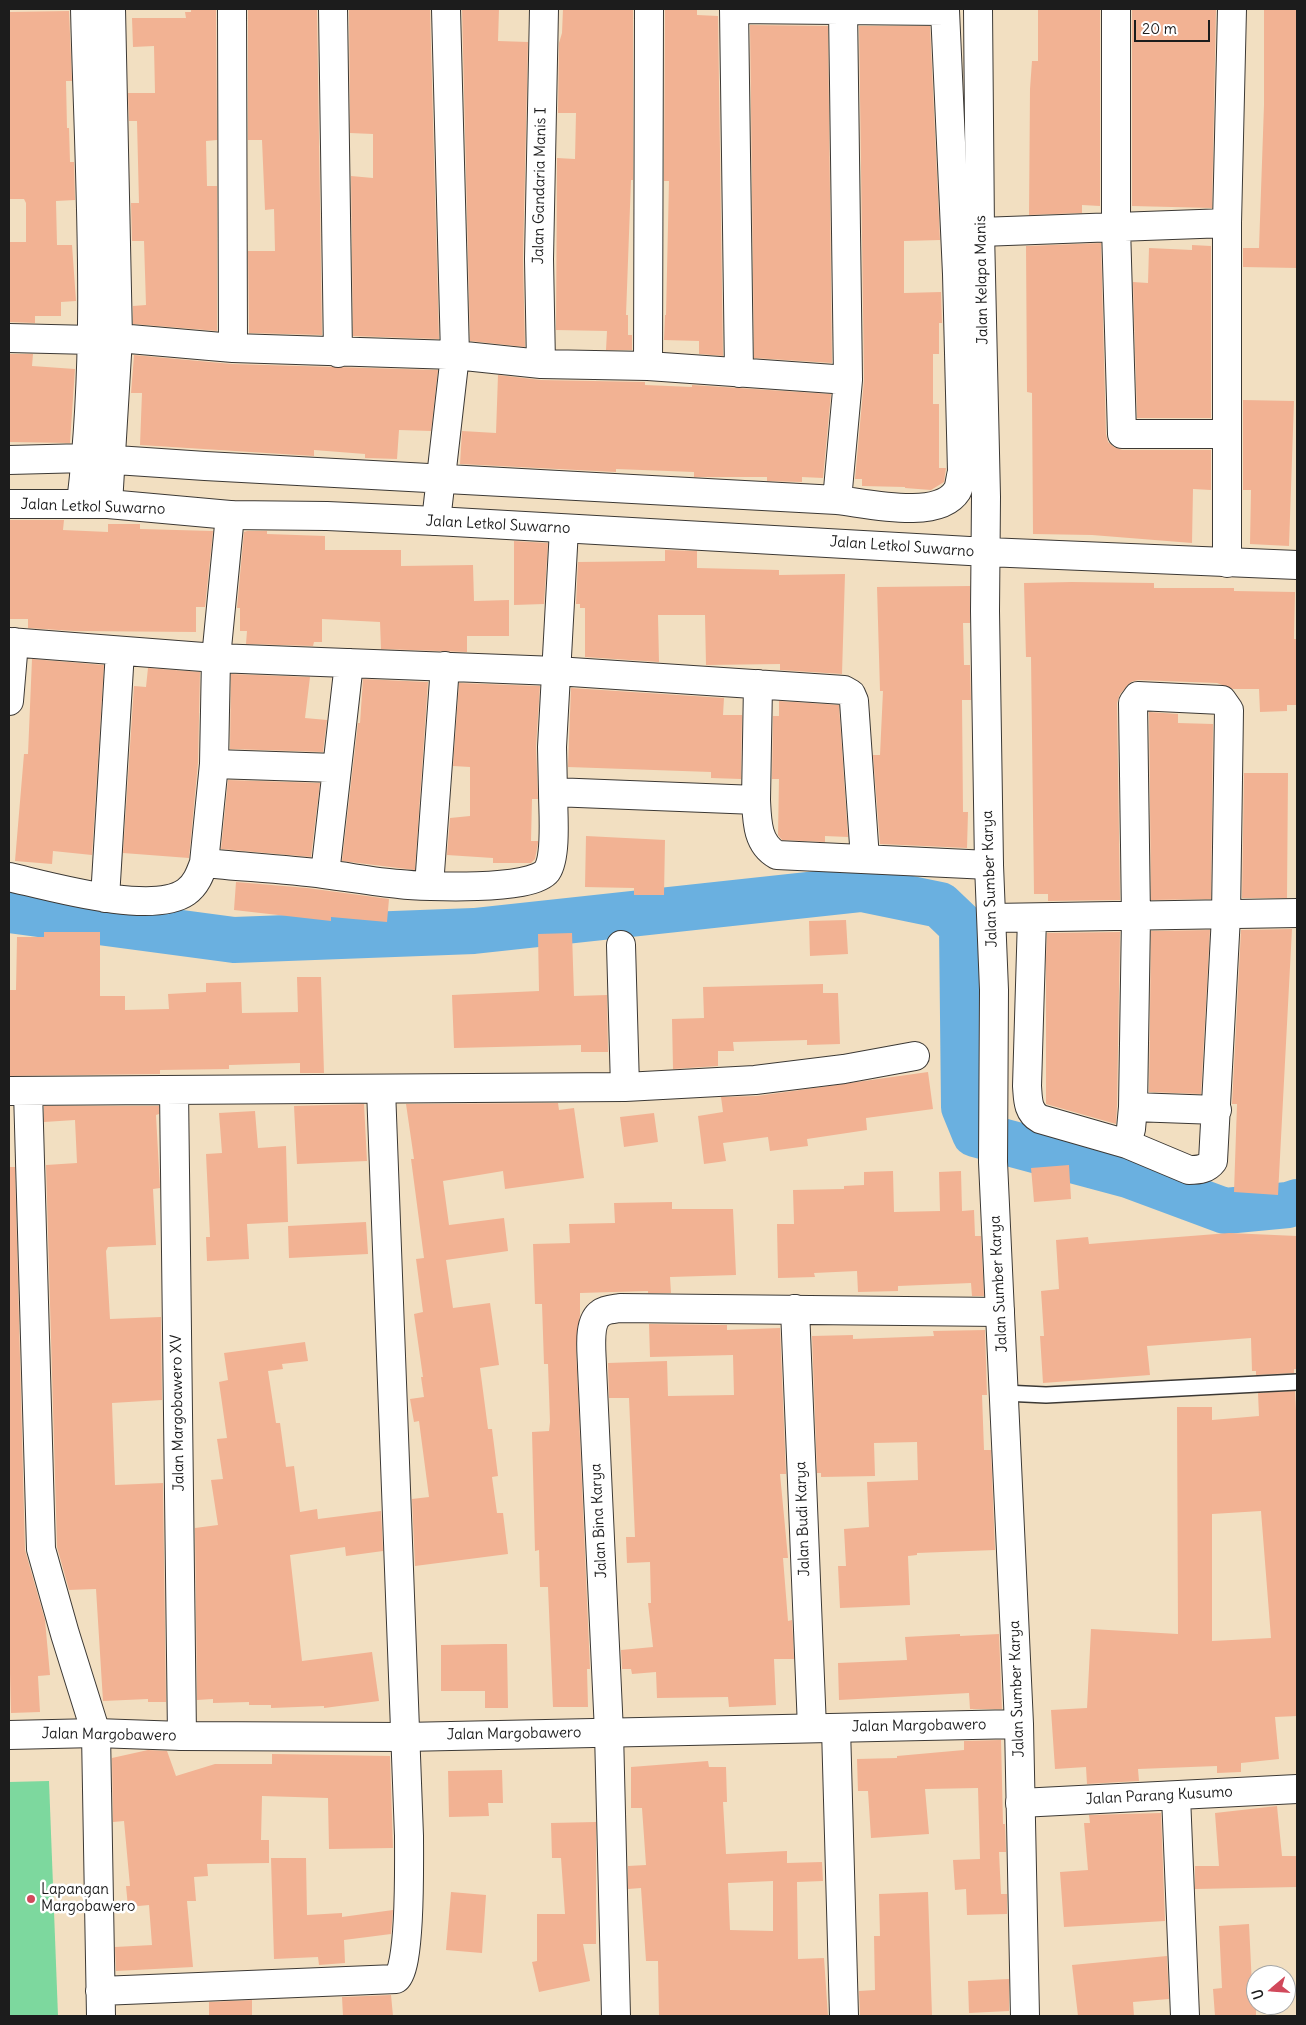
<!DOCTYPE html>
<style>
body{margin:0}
#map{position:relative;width:1306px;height:2025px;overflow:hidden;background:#f2dfc1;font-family:Delius,sans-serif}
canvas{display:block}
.frame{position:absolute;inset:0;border:10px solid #1c1c1c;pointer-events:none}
.north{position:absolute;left:1246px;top:1965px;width:50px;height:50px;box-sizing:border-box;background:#fff;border:1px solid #a4a4a4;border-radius:50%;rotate:252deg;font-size:14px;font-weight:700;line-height:20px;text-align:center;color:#1c1c1c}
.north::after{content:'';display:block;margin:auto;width:18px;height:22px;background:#d1495b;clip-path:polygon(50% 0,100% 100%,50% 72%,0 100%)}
.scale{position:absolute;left:1134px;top:20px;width:76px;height:22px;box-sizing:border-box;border:2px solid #1c1c1c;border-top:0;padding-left:6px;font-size:15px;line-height:18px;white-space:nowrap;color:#1c1c1c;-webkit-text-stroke:4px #fff;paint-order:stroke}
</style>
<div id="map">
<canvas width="1306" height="2025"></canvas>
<div class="frame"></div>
<div class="north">U</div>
<div class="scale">20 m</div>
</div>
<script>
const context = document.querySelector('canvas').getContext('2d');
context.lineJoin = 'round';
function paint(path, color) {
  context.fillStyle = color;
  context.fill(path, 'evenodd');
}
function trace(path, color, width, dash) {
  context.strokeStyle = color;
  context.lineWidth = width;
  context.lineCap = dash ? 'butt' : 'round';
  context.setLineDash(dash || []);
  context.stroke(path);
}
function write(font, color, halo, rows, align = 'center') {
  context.font = font + ' Delius,sans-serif';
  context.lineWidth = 5;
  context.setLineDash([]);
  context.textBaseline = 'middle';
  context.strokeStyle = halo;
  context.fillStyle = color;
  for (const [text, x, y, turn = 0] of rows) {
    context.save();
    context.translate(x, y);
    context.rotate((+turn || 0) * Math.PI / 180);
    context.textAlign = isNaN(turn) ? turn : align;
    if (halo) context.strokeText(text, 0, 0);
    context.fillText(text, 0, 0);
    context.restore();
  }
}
const green = new Path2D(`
 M49,1781L58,2016H9V1782Z`);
const river = new Path2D(`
 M9,910L234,940L474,931L862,889L940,905L962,926L964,1107L975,1134L1128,1175L1225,1211L1288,1205L1297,1202`);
const building = new Path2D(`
 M191,9H216L217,140L206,141L207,186H217V331L133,324V306L146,305L144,241H132L131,203H139L137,121H129L128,93H155L154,46L133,47L132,18H186L185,12H191Z
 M248,9H317L322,335L249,333L248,251H275L274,209L265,210L262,140H248Z
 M349,9H430L439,339L353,336L351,176L373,178V134L350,133Z
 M462,9H499L498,41L528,42L523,259L525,347L470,341Z
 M563,9H633V180H631L626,315H628V335H632V350H606L607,331L556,330L557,158L575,159L576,113H558L559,43L562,33Z
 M665,9H697V15L718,16L723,356L699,354V341L664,340L665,315H666L669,181H664Z
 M1038,9H1100V206L1082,205V213L1029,215L1030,89L1032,61H1038Z
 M1132,9H1216L1212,208L1132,206Z
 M1264,9H1297V268L1243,267V248H1259L1264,105Z
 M69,11L72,81H66L67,128H69L70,162H74L75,200L56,201L57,245H72L76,301L61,302V316H35V323L9,322V242H26V203L24,199H9V12Z
 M750,25L828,26L832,363L754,358Z
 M859,26H930L940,240L904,241V293L941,292L942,323H939V354H933V404H939V468H946L944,482L931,490L905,488V487L862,486V479H855L864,380Z
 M1101,243L1106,434L1108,442L1114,447L1122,450H1211V490L1193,489L1192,543L1092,535L1033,534L1032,393L1027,392L1026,246Z
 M1192,245L1211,246V418H1137L1133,282L1148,283L1149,248L1192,250Z
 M9,354H33L32,366L75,369L70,443L9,442Z
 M134,355L232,364L438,370L431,431L399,430L397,459L365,458V454L314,450V456L140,445L142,393H131Z
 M498,375L541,380L645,382V385L692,387V385L831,394L823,478L802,477V482L767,481V477H694V472L616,469V472L460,464L462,431L496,433Z
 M1243,400L1294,401L1289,546L1250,544L1251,490H1243Z
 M9,520H64L63,530L108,532V524H140V529L213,531L205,607H196V632L74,631L28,628V619H9Z
 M247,531H267V534L325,536V550H401V566L473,565L474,601L509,600V636H467V652L381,649L380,622L322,619V642H314L313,646L246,644L247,631H240V608H237L244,532Z
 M514,541L548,543L544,604L514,605Z
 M665,550L697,551V568L779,570V575L845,574L842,674L780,670V664L706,665L705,615H658L659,662L585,657V608H580V604H576L578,562L665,561Z
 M1072,582L1154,583V588H1234V591L1295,592L1294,639H1297V705H1287V711L1260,712L1259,689H1233L1217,683L1138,680L1131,682L1120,694L1117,703L1120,900L1048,901V894H1034L1031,657H1026L1024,583Z
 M970,586V623H963L964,665H970L971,700H962L963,812H968L967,848L880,844L873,755H880L883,691H880L877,587Z
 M32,659L104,665L92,855L53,851L52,864L15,861L24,754H28Z
 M148,668L200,672L198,763L189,858L123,853L134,686L146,687Z
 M231,674L310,677L305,718L327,720L323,752L230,749Z
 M363,679L428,682L415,870L342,861L358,723H360Z
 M459,683L540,686L536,747L538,799H532L531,841H538V843L535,859L531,863H493V858L447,855L450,818L470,816V767L453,766Z
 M571,688L724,698L723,715H742L741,779L711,778V772L568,767Z
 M779,701L839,705L848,837L825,836V842L782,840L778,835L779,779H772L773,716H779Z
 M1149,712L1178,714V723L1213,724L1211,899L1151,900Z
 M1244,773H1288L1287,898H1242Z
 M228,780L320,783L311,857L221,849Z
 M586,836L665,840L664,895H634V888L585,887Z
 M236,882L307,888L389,899L387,922L331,917V921L234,910Z
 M846,920L848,954L810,956L809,921Z
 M1292,929L1278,1195L1234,1192L1237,1104H1232L1241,930Z
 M1210,930L1201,1094L1149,1092L1151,931Z
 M44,932H100V996H125V1010L169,1009L168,994L206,992V983L241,982L242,1013L298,1012L297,977H321L324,1073H300V1063L229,1065V1069L160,1070V1074L9,1076V990H16L17,937H44Z
 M1120,932L1117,1106L1116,1124L1046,1104V958L1047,933Z
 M572,933L574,996L607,995L608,1052H581V1045L454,1048L452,995L539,991L538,934Z
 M823,984V993H838L840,1044L807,1045V1040L733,1042L734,1051H718V1066L673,1069L672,1019L704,1018L703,987Z
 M928,1072L933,1109L866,1118L867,1130L807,1139L808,1146L770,1151L768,1137L723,1143L726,1161L704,1164L698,1116L723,1112L721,1097L757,1096Z
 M558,1103L559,1110L574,1108L584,1178L505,1189L503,1171L443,1181L449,1225L504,1218L508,1251L446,1260L453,1308L490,1303L499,1365L480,1368L488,1429H492L498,1476L492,1477L497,1513H503L508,1554L415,1566L412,1499L429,1497L419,1421L414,1422L410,1399L424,1397L421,1377H423L414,1314L423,1312L416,1259L424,1258L411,1159H414L406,1104Z
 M364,1104L367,1161L297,1164L294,1106Z
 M44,1106H159V1114L156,1115L160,1188L153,1189L156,1245L108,1247L106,1251L110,1319L161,1317L162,1400L112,1403L115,1485L163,1483L166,1702H148V1699L103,1701L96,1589L69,1590L57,1547L46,1165L77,1163L75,1120L44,1122Z
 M255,1111L258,1148L286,1146L288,1222L247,1224L249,1259L207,1261L206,1237H210L206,1154L222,1153L219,1113Z
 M654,1113L658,1142L624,1147L620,1117Z
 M1069,1165L1071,1199L1034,1202L1031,1168Z
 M9,1167H15L25,1550L45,1620L50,1675L38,1676L40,1712L11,1713L9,1633Z
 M893,1171L894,1212L940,1211L939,1172L961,1171L962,1211L974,1210L975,1236H981L984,1296H972L971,1283L898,1286V1291L858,1292L857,1271L814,1273L815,1277L778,1278L777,1224H794L793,1190L844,1189V1186L864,1185V1172Z
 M672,1202V1209H733L736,1275L670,1277L671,1293H648V1291L580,1293V1315L576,1347L590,1669H587L588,1707H553L548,1587H540L539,1550L535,1551L532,1432L549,1431L550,1422L548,1364H544L542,1304H535L533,1244L570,1243L569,1224L615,1223L614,1203Z
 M366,1222L368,1254L289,1258L288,1226Z
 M1229,1233L1297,1236V1369H1294V1373L1256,1375V1371H1252L1251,1338L1147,1346L1150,1375L1043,1383L1040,1336H1044L1041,1291L1059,1289L1056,1240L1088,1237L1089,1244Z
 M649,1324L727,1325V1330L780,1328L786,1474H780L788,1558H783L788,1621L792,1620L794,1659H774L776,1705L729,1707L728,1697L657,1698L656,1672L632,1674L631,1669H622L621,1650L653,1647L648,1603H651L650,1562L627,1563L626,1537H635L629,1398H609L608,1363L667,1361L668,1396L734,1395L733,1355L650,1357Z
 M985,1330L987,1395H982L984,1450H991L995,1550L917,1553V1555L908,1556L910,1605L840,1608L838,1566H846L844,1529L869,1527L867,1482L918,1480L917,1442L874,1443L875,1476L821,1477V1473H817L812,1336L853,1335V1339L934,1336L933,1331Z
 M305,1342L308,1361L282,1364L283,1369L268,1371L276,1423H280L286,1467L294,1466L300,1512L317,1509L318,1519L381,1511L383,1551L346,1556L345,1547L290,1555L302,1661L372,1652L379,1701L324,1708V1706L271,1708V1705H249V1702L213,1703V1699L197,1700L195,1528L218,1525L211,1480L223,1479L217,1439L227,1438L219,1382L228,1380L224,1353Z
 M1295,1391L1297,1429V1716L1275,1717L1279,1759L1241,1763V1772L1217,1773V1766L1138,1769L1139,1781L1087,1784L1086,1767L1055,1769L1051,1710L1087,1708L1091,1629L1178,1634L1177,1407H1212V1420L1259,1416L1258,1393ZM1261,1511L1271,1638L1212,1641V1514Z
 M960,1634V1636L999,1634L1002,1709H970L969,1693L839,1700L838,1663L907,1660L905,1637Z
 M495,1644H507L508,1708H485V1691H441V1645Z
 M1001,1740L1003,1824H1005L1006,1852H999L1001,1894H1007V1914L967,1915L966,1889L955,1890L953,1860L980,1859L978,1788L925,1789L929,1834L871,1838L868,1791H858L857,1759L897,1758V1756L964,1750V1741Z
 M148,1750L167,1751L176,1776L215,1764H272V1754L390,1756L393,1848L329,1849L328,1798L262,1796L261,1840H269V1863L207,1864L208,1876L194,1877L196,1901H187L193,1967L116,1971L115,1947L152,1945L149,1905L128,1907L126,1886H130L124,1821L113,1822L112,1758Z
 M708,1761L709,1767H726L727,1802H723L726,1854L787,1851V1863L822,1862L823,1881L797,1882L798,1959L824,1958L828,2016H659L658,1961H646L641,1888L628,1889V1866L646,1865L642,1808H631V1767ZM773,1881V1931L730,1930L728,1883Z
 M502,1770L503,1803H488L489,1816L449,1817L448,1771Z
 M1277,1806L1282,1856H1297V1887L1195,1889V1866H1219L1215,1813Z
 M1161,1813L1165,1921L1064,1927L1060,1872L1088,1870L1084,1823H1090L1089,1815Z
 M596,1822V1944H583L590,1981L539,1992L532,1962L537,1961V1914H565L561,1858H552L551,1823Z
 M271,1858H306L307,1915L342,1913V1917L393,1910L391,1934L344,1940L345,1963L319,1965L318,1957L274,1959Z
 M451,1892L486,1895L482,1953L446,1950Z
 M928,1892L932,2016H860L859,1991L875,1990L874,1936H880L879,1894Z
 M1249,1924L1252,1986H1256V2016H1215L1213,1989L1222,1988L1219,1926Z
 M1167,1956L1169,1999L1133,2002L1134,2016H1078L1072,1965Z
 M1009,1979V2011L969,2013L968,1981Z
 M391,1995L393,2016H343L342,1997Z
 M252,2000V2016H209V2002Z`);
const service = new Path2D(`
 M1004,1393L1046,1395L1297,1382`);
const minor = new Path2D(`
 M232,9L233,348
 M333,9L338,353
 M734,9L739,373
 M734,9L945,11V9
 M1116,9V227L1122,434H1227
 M980,232L1227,223
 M9,338L92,340L118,338L233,348L455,355L541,364L648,366L848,380
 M541,364L539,259L544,9
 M648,366L649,9
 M9,460L86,458L205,466L837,500C866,503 938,521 957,491C960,486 960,478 962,472L957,274L945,11
 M837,500L848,380L843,9
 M81,503C101,340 89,173 85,9
 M108,504L118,338L111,9
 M436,521L455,355L446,9
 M564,529L552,747L553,792L756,800C757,821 757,844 777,855L989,865
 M1227,563V223L1232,9
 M9,642L216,658L556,671L844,690L851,694L854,701L865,859
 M9,701L14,642
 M214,764L336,768
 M756,800L758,684
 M204,863C244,867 284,869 324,874C349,877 374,882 399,884C425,887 532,891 547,871C557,856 553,811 553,792
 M325,874L349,663
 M9,877C49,886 152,916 186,892C196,885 200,874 204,863L214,764L216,658L230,515
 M429,886L445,666
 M105,898L120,651
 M992,918L1297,913
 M1032,918L1027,1086C1028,1098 1027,1112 1040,1119L1127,1144L1131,1129L1133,1107L1136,917L1133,703L1138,696L1222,700L1229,710L1226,916L1213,1161C1207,1169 1199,1170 1189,1170L1127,1144
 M621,945L625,1087
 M174,1090L182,1736
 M10,1091L625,1087L755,1080L844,1069L915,1056
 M28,1091L41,1549L65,1634L96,1733L101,2016
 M1133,1107L1217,1110
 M795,1309L812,1728
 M836,1728L844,2016
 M1176,1796L1185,2016
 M1020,1803L1297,1789
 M100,1991L396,1979C411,1970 409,1859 409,1836L381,1089
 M616,2016L609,1732L592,1367C592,1353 587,1322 601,1313C606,1309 614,1309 620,1308L1000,1312`);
const tertiary = new Path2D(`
 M978,9L980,232L986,497L985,611L989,865L994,990L993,1162L1019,1724L1025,2016
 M9,504H108L230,515L327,516L436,521L987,552L1297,565
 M9,1735L96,1733L182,1736L404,1737L1019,1724`);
const markers = [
 [31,1899,5,"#d1495b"]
];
const streetNames = [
 ["Jalan Gandaria Manis I",540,186,-89],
 ["Jalan Kelapa Manis",982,280,-91],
 ["Jalan Letkol Suwarno",93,507,2],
 ["Jalan Letkol Suwarno",498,525,3],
 ["Jalan Letkol Suwarno",902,547,4],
 ["Jalan Sumber Karya",990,879,-92],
 ["Jalan Sumber Karya",999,1284,-93],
 ["Jalan Margobawero XV",178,1413,-91],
 ["Jalan Budi Karya",803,1519,-92],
 ["Jalan Bina Karya",599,1521,-93],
 ["Jalan Sumber Karya",1017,1689,-92],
 ["Jalan Margobawero",919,1726,-1],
 ["Jalan Margobawero",514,1734,-1],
 ["Jalan Margobawero",109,1735,1],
 ["Jalan Parang Kusumo",1159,1796,-3]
];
const poiNames = [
 ["Lapangan",41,1890],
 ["Margobawero",41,1907]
];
paint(green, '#7dd89e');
trace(river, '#6ab0e0', 46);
paint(building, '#f2b293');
trace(service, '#3c3935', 18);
trace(minor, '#3c3935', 30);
trace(tertiary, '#3c3935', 30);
trace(service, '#fff', 15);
trace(minor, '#fff', 28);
trace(tertiary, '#fff', 28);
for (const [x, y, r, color] of markers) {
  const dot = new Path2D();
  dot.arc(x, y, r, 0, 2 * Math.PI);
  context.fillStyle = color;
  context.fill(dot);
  trace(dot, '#fff', 2);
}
write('15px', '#1c1c1c', '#fff', streetNames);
write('15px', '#1c1c1c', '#fff', poiNames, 'left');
</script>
